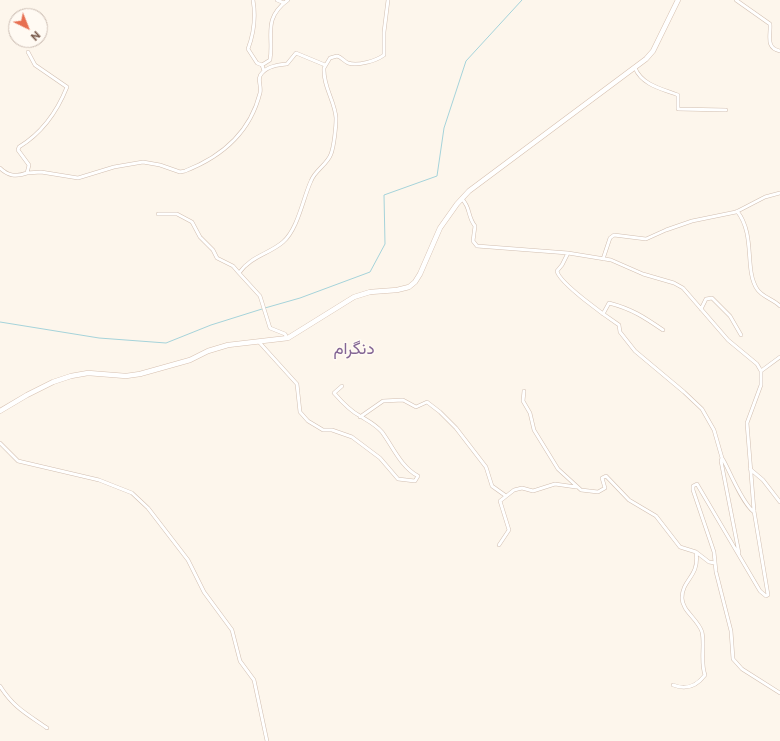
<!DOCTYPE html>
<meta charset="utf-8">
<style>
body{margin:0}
#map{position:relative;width:780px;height:741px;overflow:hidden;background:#fdf6ec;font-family:Commissioner,sans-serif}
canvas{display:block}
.north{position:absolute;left:8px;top:8px;width:40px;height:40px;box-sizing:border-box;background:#fffaf3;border:1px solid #cabbb1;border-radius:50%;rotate:137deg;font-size:11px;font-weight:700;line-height:16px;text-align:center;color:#7a5c4d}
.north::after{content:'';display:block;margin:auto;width:14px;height:18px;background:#e76f51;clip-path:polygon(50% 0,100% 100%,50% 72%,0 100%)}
</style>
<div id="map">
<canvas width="780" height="741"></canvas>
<div class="north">N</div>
</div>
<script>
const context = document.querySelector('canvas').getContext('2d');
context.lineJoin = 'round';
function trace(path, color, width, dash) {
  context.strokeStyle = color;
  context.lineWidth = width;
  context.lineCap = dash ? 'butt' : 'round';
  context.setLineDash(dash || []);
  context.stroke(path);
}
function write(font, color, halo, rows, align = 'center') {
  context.font = font + ' Commissioner,Vazirmatn,sans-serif';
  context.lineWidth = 3;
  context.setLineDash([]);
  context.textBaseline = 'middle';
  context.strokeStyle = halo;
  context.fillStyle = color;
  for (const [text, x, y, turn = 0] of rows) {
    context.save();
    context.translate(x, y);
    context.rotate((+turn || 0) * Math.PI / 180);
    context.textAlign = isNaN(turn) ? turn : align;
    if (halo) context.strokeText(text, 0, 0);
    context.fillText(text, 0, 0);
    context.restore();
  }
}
const stream = new Path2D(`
 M265,308L300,298L370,272L385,244L384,195L437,176L444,128L466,61L522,0
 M0,322L99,338L166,343L211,325L262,309`);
const street = new Path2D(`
 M253,0C256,17 254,33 248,49L257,63L262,65L264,71
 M277,0L284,3
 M736,0L770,24C771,35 765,48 780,51
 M262,65L270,60C274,36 262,19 288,0
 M635,68C642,85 662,89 678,95V109L726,110
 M0,168C8,176 16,177 27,173L29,165L18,150L19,147C42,133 57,112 67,87L35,65L28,52
 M27,173L41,172L78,178L114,167L143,162L160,165L180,172L185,171C221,157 250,133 260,93C262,86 256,78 262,73C268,66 278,65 287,64L296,53L325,65
 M462,199C471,208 467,216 475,226L473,241L477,246L568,253L611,260L643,274L674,283L683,288L728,340L757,364L761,371V385L747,423L754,511L768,595L766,596L760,591L697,484L693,486V490L714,552L716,572L731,631L733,659L742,669L780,693
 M737,211C756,235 744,269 757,289C762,297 773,299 780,306
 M158,214H177L192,222L200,237L213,250L217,258L233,266L239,273
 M568,253L562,265L557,271C559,283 607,317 619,325L620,332L635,351L684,392L702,409L714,430L722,458
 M603,259L610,238L614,235L646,239L666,230L692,221L736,212L765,197L780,193
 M701,309L706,299L712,298L730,316L741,335
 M603,314L609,303C632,309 644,317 663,330
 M287,338L285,334L270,328L260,296L239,273C251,256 269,254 283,242C298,229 303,198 311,181C315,170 327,165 331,154C334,146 336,127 336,118C335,101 323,87 324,68L330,58L337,56C341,57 344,61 348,63C358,66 376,61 384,55V32L388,0
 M259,342L297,384L300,412L308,421L323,430H332L352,437L380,458L398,479L415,481L418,476C401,467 393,447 382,432C375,424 368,421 360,416C350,411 341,401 334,393L342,386
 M761,371L780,357
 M524,391L523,401L530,413L534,430L558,469L581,490L598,492L605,488L602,478L606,476L629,500L656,516L680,547L696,552L709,562L715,563
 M360,417L383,401L403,400L416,407L427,402L440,412L456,428L486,467L492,486L506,496
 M0,443L18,461L99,480L132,493L148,508L188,560L204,592L232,630L240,661L254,680L267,741
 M750,469L763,480L780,502
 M499,545L509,530L500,501L514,490L522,488L533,491L555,484L576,487
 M739,553L721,461L722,458C725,460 741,503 754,512
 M673,685C686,690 696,687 705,675C700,661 705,646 702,632C698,619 682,611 682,598C682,579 700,577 696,552
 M0,686C14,708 27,714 47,728`);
const secondary = new Path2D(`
 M0,411L27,395L53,382L71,376L88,373L126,376L140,374L190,360L208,351L228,345L288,338L354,297L370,292L397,290L409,287L415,282L420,274L440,228L457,204L469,191L646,59L653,51L678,0`);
const quarterNames = [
 ["دنگرام",354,348]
];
trace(stream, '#a5d3da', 1);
trace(street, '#d1beb0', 4);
trace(secondary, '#d6c0b0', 5.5);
trace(street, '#fff', 3);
trace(secondary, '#fff', 4.5);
write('17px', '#846695', '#fffaf3', quarterNames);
</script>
